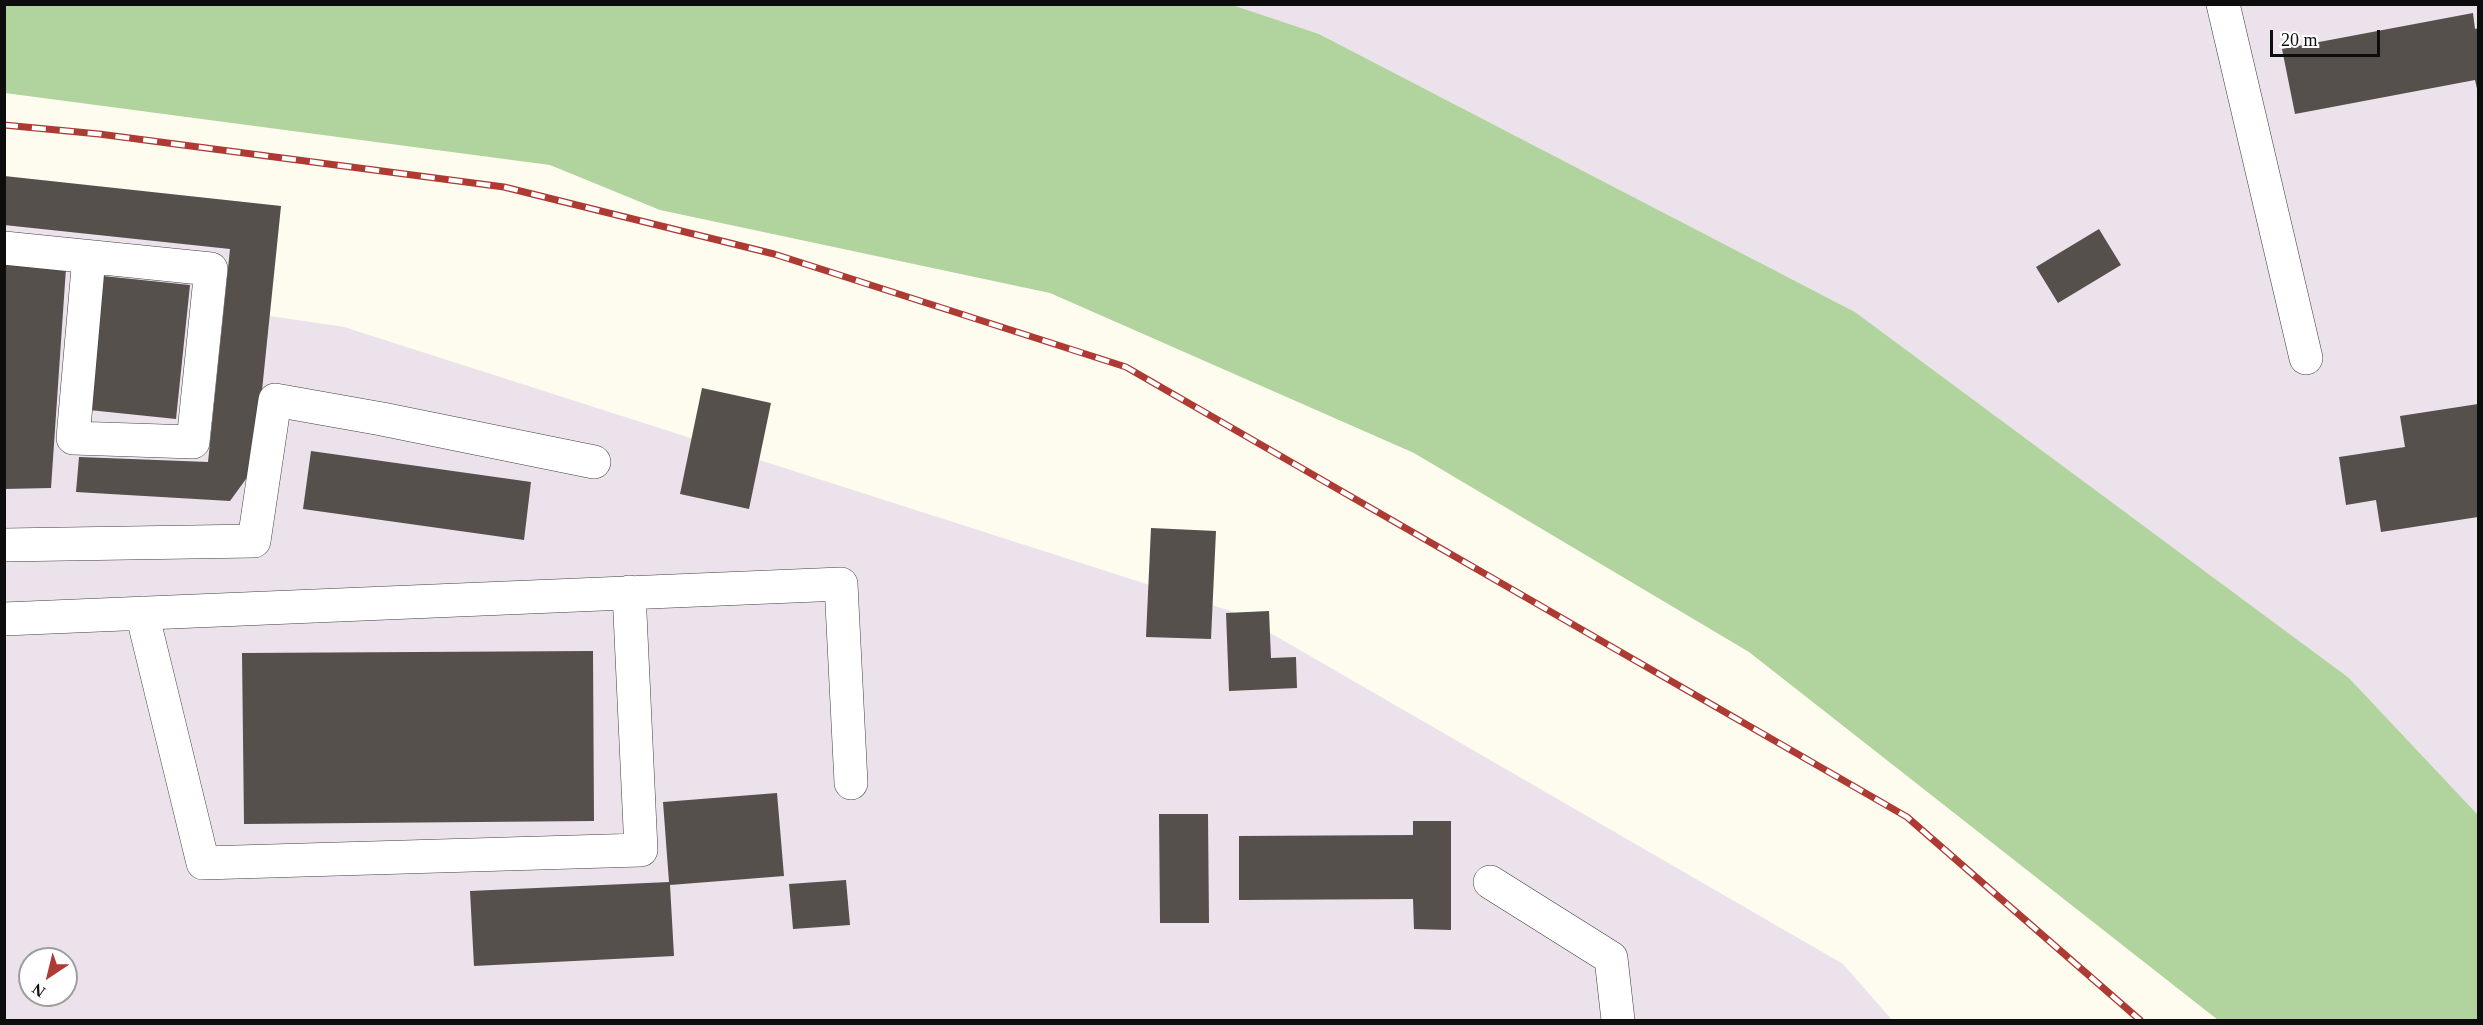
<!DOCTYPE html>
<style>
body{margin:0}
#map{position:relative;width:2483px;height:1025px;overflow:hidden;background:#fdfcef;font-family:"Times New Roman",serif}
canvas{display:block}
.frame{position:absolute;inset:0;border:6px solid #0d0d0d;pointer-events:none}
.north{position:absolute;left:18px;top:947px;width:60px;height:60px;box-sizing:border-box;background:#fff;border:2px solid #9e9e9e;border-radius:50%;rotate:215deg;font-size:16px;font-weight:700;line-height:24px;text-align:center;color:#0d0d0d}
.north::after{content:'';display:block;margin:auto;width:21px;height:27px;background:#ae3a34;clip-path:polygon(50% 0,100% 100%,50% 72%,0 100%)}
.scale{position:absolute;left:2270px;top:30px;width:110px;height:27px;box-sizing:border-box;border:3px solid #0d0d0d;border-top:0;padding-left:8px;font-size:18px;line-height:21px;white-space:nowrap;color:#0d0d0d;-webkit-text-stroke:4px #fff;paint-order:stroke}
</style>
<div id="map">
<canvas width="2483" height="1025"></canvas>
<div class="frame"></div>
<div class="north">N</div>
<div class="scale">20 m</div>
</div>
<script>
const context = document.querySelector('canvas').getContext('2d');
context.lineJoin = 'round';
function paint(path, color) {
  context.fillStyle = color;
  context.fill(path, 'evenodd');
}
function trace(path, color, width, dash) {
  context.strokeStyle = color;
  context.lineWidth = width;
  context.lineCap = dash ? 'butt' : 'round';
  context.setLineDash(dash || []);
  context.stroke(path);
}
const industrial = new Path2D(`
 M1229,5H2478V815L2349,678L1855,312L1319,34Z
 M5,176L281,206L270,316L344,327L1234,612L1843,964L1892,1020H5ZM30,959H66V995H30Z`);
const forest = new Path2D(`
 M5,4H1229L1319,34L1855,312L2349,678L2478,815V1020H2218L1749,652L1414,453L1050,293L660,210L550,165L5,93Z`);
const building = new Path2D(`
 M2473,13L2475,29L2478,28V93L2475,80L2295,114L2282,49Z
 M4,176L281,206L254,468L230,501L76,492L79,457L208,462L230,249L4,225Z
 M2099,229L2121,265L2058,303L2036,267Z
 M4,261L66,268L51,488L4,489Z
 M103,276L190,285L176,419L89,410Z
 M702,388L771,403L749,509L680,494Z
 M2478,404V454H2477L2478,517L2381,532L2376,500L2346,505L2339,457L2405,447L2400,416Z
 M311,451L531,482L524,540L303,509Z
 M1151,528L1216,531L1211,639L1146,637Z
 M1269,611L1271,658L1296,657L1297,688L1229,691L1226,613Z
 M593,651L594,821L244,824L242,653Z
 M777,793L784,876L670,885L674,956L474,966L470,891L669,882L663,802Z
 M1159,814H1208L1209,923H1160Z
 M1413,821H1451V930L1414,929L1413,899L1239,900V836L1413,835Z
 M846,880L850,925L793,929L789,884Z`);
const minor = new Path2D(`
 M2223,4L2306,358
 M4,248L211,269L193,442L73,438L89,257
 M4,545L254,541L275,400L382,419L594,462
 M142,613L203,863L641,850L629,592
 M4,619L841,584L851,783
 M1490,882L1611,958L1618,1020`);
const rail = new Path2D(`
 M4,125L99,134L504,187L774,254L1126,367L1907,817L2140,1020`);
paint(industrial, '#ebe2eb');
paint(forest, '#b1d39d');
paint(building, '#55504b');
trace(minor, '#404040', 34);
trace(minor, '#fff', 33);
trace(rail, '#ae3a34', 7);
trace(rail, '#fff', 4.5, [14]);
</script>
